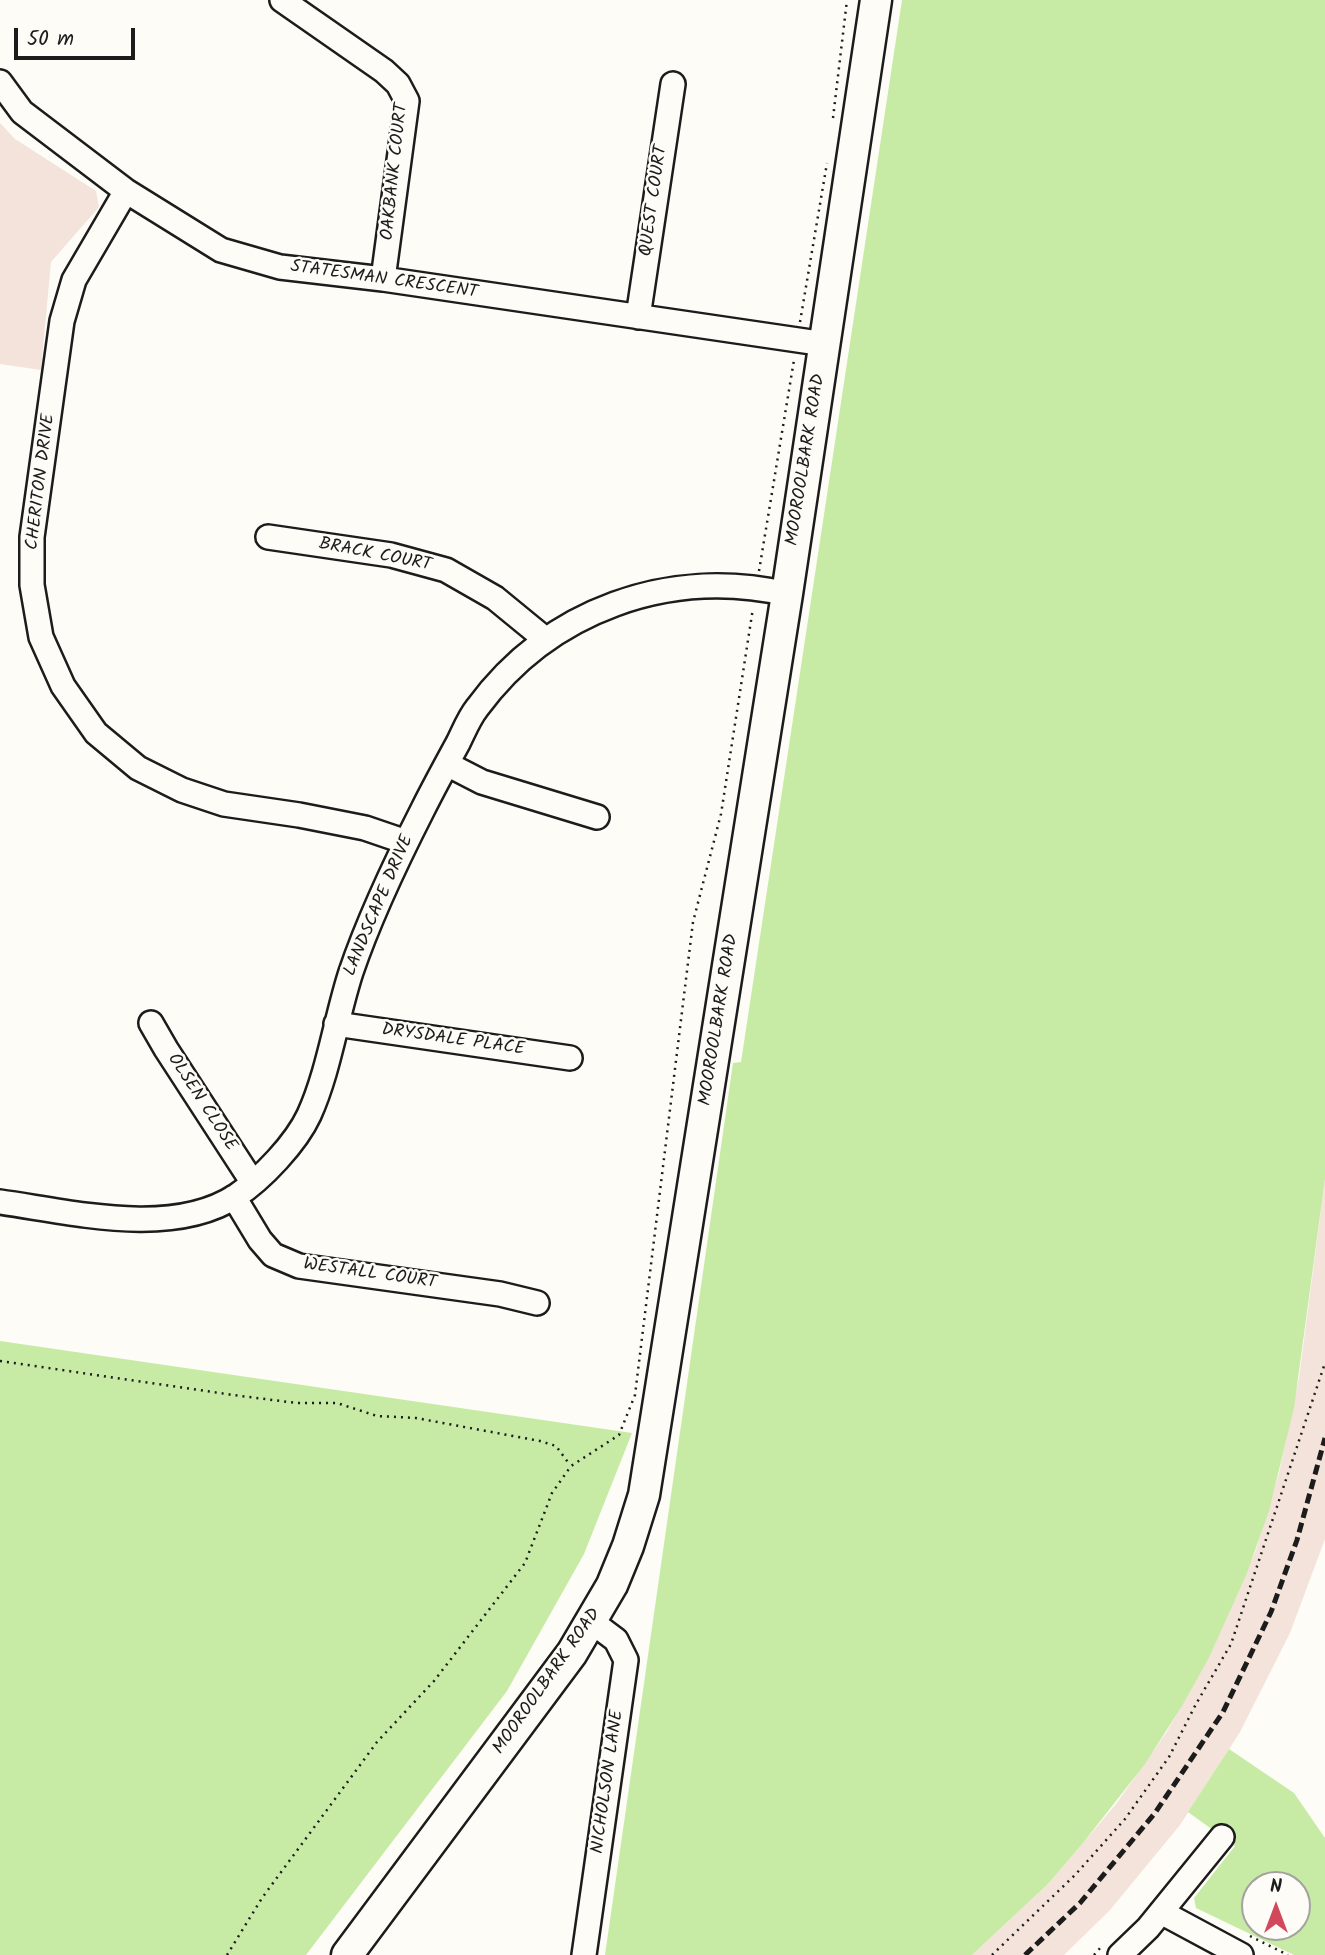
<!DOCTYPE html>
<style>
body{margin:0}
#map{position:relative;width:1325px;height:1955px;overflow:hidden;background:#fdfcf7;font-family:Kalam,sans-serif}
canvas{display:block}
.north{position:absolute;left:1241px;top:1871px;width:70px;height:70px;box-sizing:border-box;background:#fdfcf7;border:2px solid #a3a29f;border-radius:50%;rotate:0deg;font-size:19px;font-weight:700;line-height:28px;text-align:center;color:#1c1c1c}
.north::after{content:'';display:block;margin:auto;width:24px;height:32px;background:#d1495b;clip-path:polygon(50% 0,100% 100%,50% 72%,0 100%)}
.scale{position:absolute;left:14px;top:28px;width:121px;height:32px;box-sizing:border-box;border:4px solid #1c1c1c;border-top:0;padding-left:9px;font-size:21px;line-height:24px;white-space:nowrap;color:#1c1c1c;-webkit-text-stroke:5px #fdfcf7;paint-order:stroke}
</style>
<div id="map">
<canvas width="1325" height="1955"></canvas>
<div class="north">N</div>
<div class="scale">50 m</div>
</div>
<script>
const context = document.querySelector('canvas').getContext('2d');
context.lineJoin = 'round';
function paint(path, color) {
  context.fillStyle = color;
  context.fill(path, 'evenodd');
}
function trace(path, color, width, dash) {
  context.strokeStyle = color;
  context.lineWidth = width;
  context.lineCap = dash ? 'butt' : 'round';
  context.setLineDash(dash || []);
  context.stroke(path);
}
function write(font, color, halo, rows, align = 'center') {
  context.font = font + ' Kalam,sans-serif';
  context.lineWidth = 5;
  context.setLineDash([]);
  context.textBaseline = 'middle';
  context.strokeStyle = halo;
  context.fillStyle = color;
  for (const [text, x, y, turn = 0] of rows) {
    context.save();
    context.translate(x, y);
    context.rotate((+turn || 0) * Math.PI / 180);
    context.textAlign = isNaN(turn) ? turn : align;
    if (halo) context.strokeText(text, 0, 0);
    context.fillText(text, 0, 0);
    context.restore();
  }
}
const built = new Path2D(`
 M0,123L15,139L96,191L99,207L51,262L41,370L0,364Z
 M1325,1179V1539L1290,1633L1240,1732L1180,1825L1110,1910L1064,1955H972L1049,1883L1116,1804L1166,1733L1209,1658L1256,1550L1279,1473L1299,1378Z`);
const green = new Path2D(`
 M902,0H1325V1179L1294,1408L1269,1511L1247,1573L1209,1658L1182,1706L1145,1764L1083,1843L1049,1883L972,1955H605L733,1063L741,1062Z
 M0,1341L632,1433L584,1554L507,1691L306,1955H0Z
 M1229,1749L1294,1793L1325,1838V1955H1294L1196,1908L1194,1898L1235,1846L1188,1812ZM1255,1885H1297V1927H1255Z`);
const path = new Path2D(`
 M833,118L847,0
 M800,322L827,163
 M759,571L794,360
 M0,1361L233,1395L297,1403H337L377,1416L416,1418L540,1441L556,1446L570,1465
 M1250,1936L1288,1955
 M227,1955L262,1898L377,1742L434,1681L525,1563L552,1493L571,1466L619,1435L635,1395L693,922L721,814L753,608
 M992,1955L1075,1875L1125,1819L1169,1757L1196,1704L1231,1644L1325,1363
 M1094,1955L1101,1947`);
const minor = new Path2D(`
 M282,0L384,71L398,84L407,101L383,279
 M0,82L22,112L126,191L221,250L280,267L383,279L825,344
 M126,191L74,280L62,321L32,537V585L41,637L63,686L96,733L138,768L182,790L224,804L299,815L365,828L406,842
 M638,317L673,84
 M268,537L391,555L446,570L495,598L545,639
 M447,764L482,782L597,817
 M151,1023L166,1049L253,1183
 M336,1024L570,1058
 M234,1197L260,1240L273,1255L299,1266L500,1294L537,1303
 M0,1202C71,1212 172,1238 236,1196C262,1179 296,1143 309,1115C329,1071 336,1018 351,972C370,916 396,862 423,809C434,787 446,765 458,743C464,731 469,718 477,708C549,610 669,567 787,594
 M1161,1912L1241,1955
 M584,1955L626,1660L616,1640L592,1622
 M1120,1955L1148,1928L1222,1837`);
const major = new Path2D(`
 M347,1955L572,1653L612,1585L628,1546L644,1495L787,594L876,0`);
const rail = new Path2D(`
 M1025,1955L1080,1903L1155,1813L1223,1712L1271,1612L1297,1540L1325,1438`);
const streetNames = [
 ["OAKBANK COURT",396,172,-84],
 ["QUEST COURT",655,201,-82],
 ["STATESMAN CRESCENT",384,281,8],
 ["MOOROOLBARK ROAD",807,460,-81],
 ["CHERITON DRIVE",42,482,-83],
 ["BRACK COURT",375,556,11],
 ["LANDSCAPE DRIVE",380,906,-67],
 ["MOOROOLBARK ROAD",720,1020,-81],
 ["DRYSDALE PLACE",453,1041,8],
 ["OLSEN CLOSE",201,1103,57],
 ["WESTALL COURT",370,1275,8],
 ["MOOROOLBARK ROAD",548,1682,-55],
 ["NICHOLSON LANE",609,1782,-82]
];
paint(built, '#f4e3da');
paint(green, '#c7eba5');
trace(minor, '#1c1c1c', 28);
trace(major, '#1c1c1c', 35);
trace(path, '#1c1c1c', 2.5, [2, 5]);
trace(minor, '#fdfcf7', 23);
trace(major, '#fdfcf7', 30);
trace(rail, '#1c1c1c', 5, [10, 5]);
write('18px', '#1c1c1c', '#fdfcf7', streetNames);
</script>
